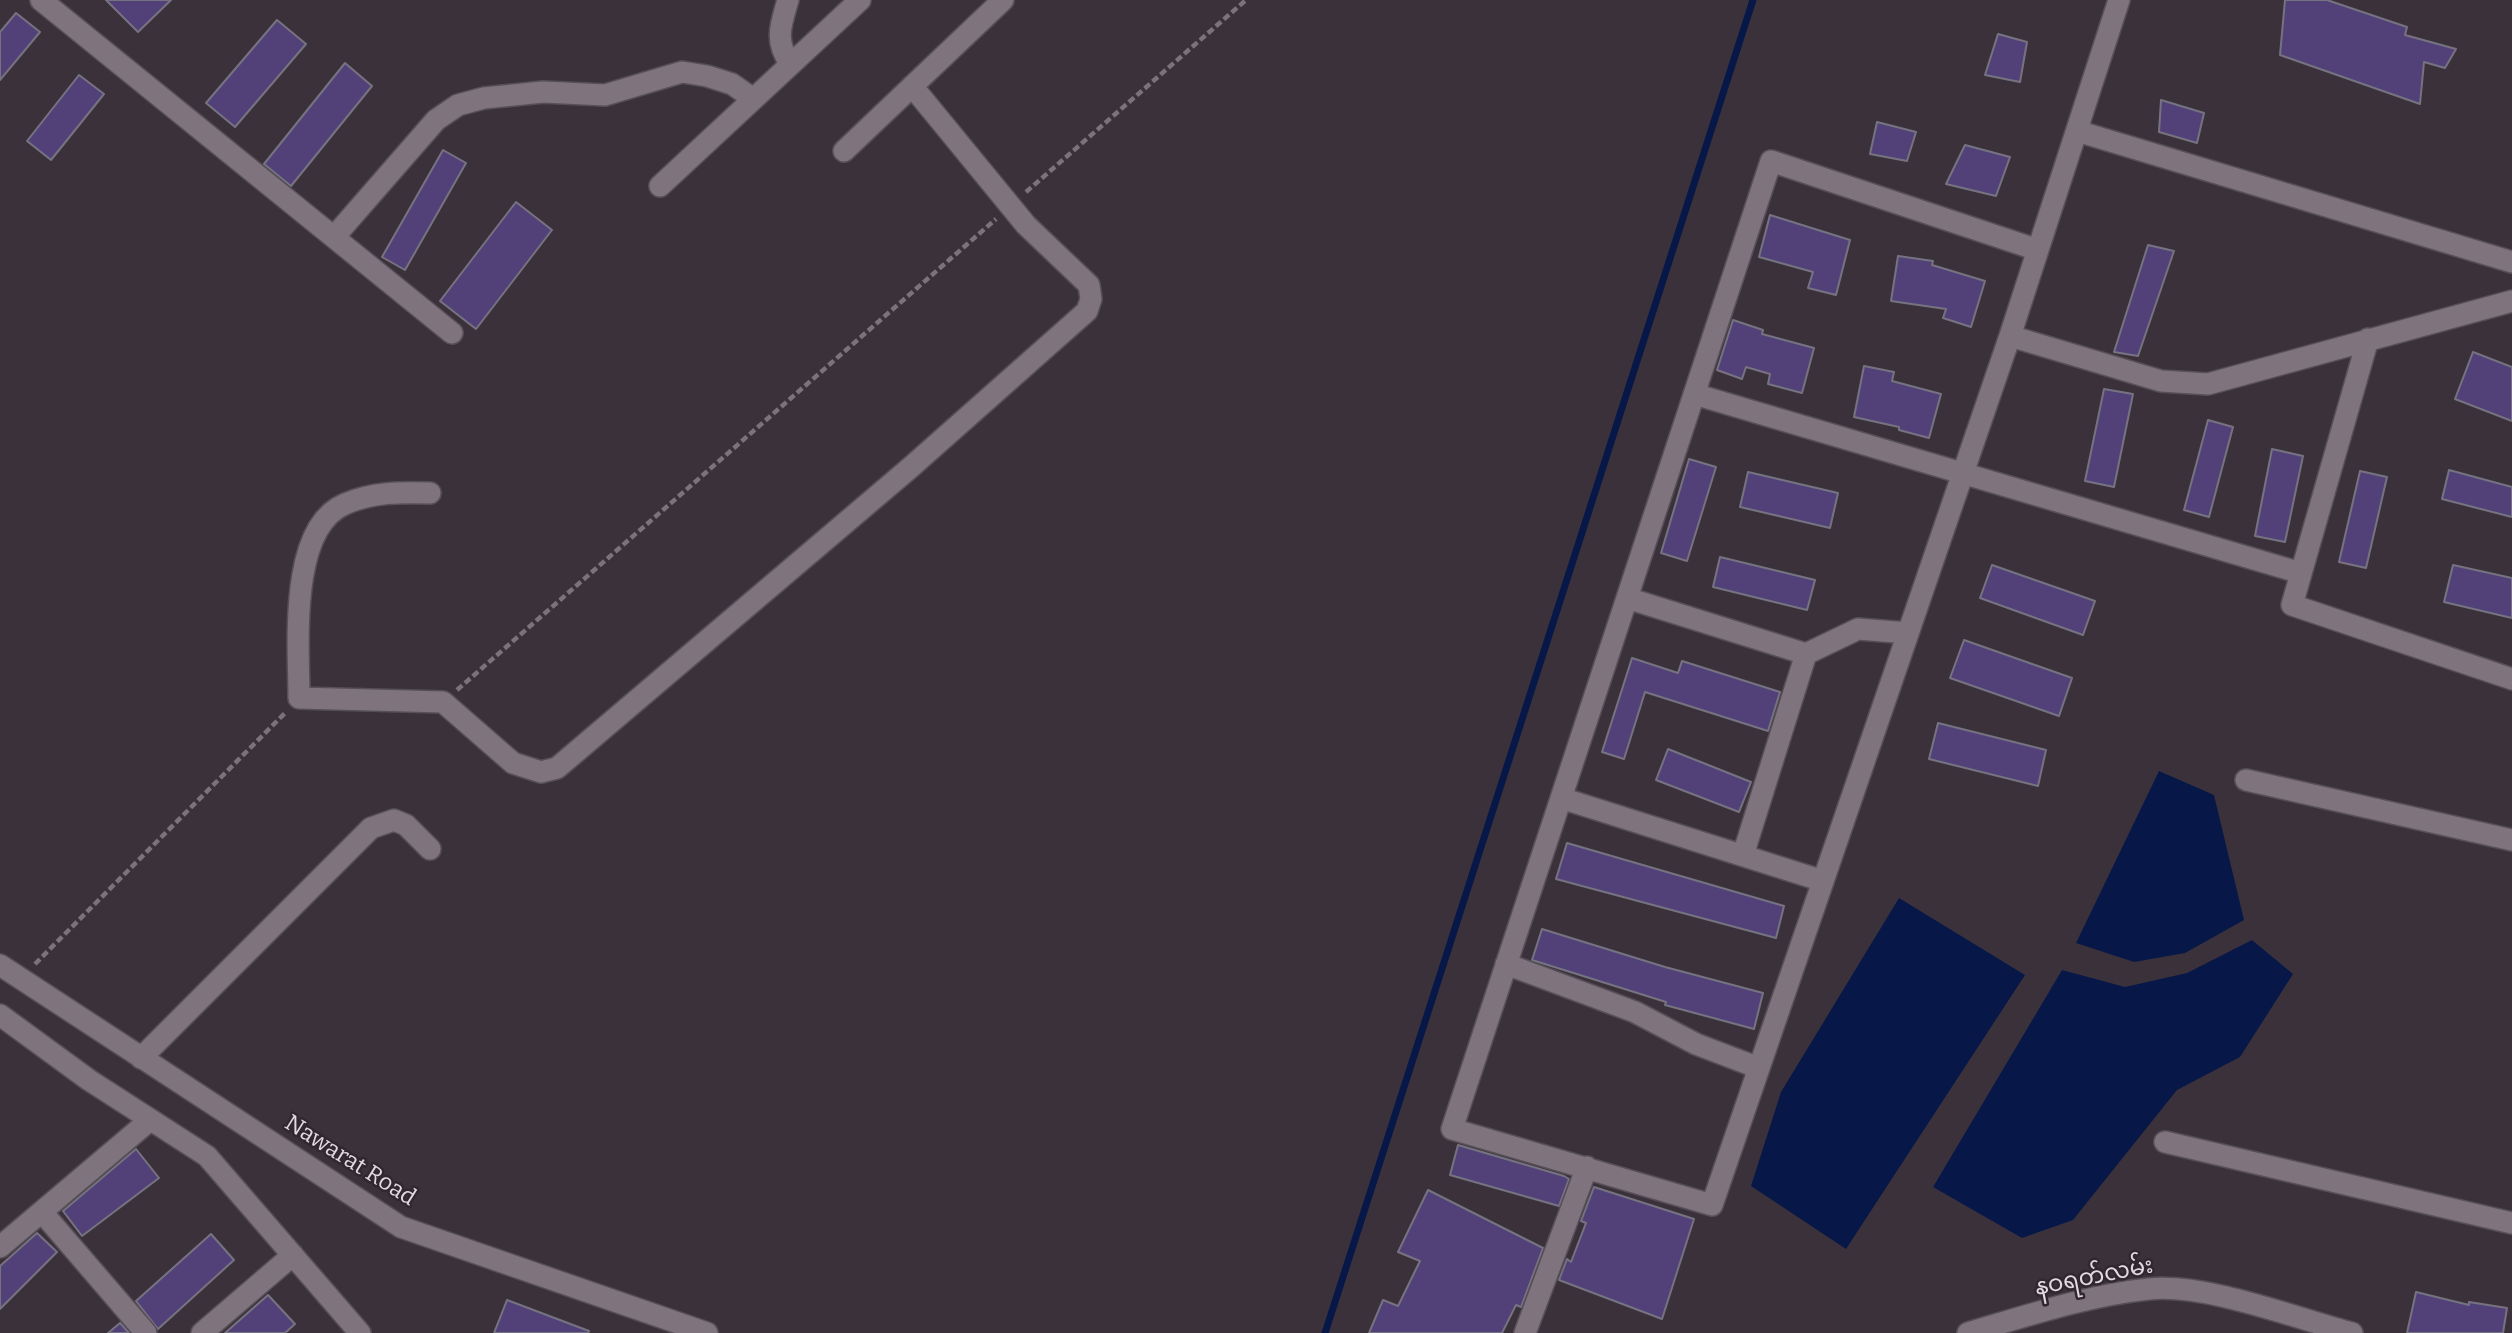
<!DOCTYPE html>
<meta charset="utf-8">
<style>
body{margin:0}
canvas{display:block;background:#3b313b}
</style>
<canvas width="2512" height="1333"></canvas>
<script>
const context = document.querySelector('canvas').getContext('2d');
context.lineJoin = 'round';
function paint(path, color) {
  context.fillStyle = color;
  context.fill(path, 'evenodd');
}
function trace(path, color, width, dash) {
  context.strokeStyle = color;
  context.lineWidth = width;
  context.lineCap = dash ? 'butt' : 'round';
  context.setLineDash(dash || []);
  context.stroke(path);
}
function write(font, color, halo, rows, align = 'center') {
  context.font = font + ' Bitter,"Noto Sans Myanmar",serif';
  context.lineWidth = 5;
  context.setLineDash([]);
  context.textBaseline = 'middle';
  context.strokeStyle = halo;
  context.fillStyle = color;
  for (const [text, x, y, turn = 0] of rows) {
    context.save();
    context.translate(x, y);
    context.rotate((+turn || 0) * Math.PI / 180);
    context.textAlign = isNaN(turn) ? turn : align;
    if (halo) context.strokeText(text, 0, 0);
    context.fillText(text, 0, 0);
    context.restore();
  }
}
const water = new Path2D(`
 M2159,771L2214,795L2244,920L2185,953L2134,962L2076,943Z
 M1899,898L2025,975L1846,1249L1751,1186L1781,1092Z
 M2252,940L2293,974L2240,1057L2177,1090L2073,1220L2022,1238L1933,1187L2062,970L2125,987L2187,973Z`);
const stream = new Path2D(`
 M1325,1333L1753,0`);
const building = new Path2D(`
 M106,0H171L138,32Z
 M2285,0H2327L2407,27L2405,35L2456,49L2445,68L2424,62L2420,104L2280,55Z
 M16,13L40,32L0,80V32Z
 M277,20L306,44L235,127L206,103Z
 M1998,34L2027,42L2020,82L1985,75Z
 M345,63L372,86L291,186L264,164Z
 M79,75L104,94L51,160L27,141Z
 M2161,100L2204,113L2197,143L2159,132Z
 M1877,122L1916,132L1907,161L1870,154Z
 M1965,145L2010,157L1996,196L1946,184Z
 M443,150L466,163L405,270L382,257Z
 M516,202L552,230L476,329L440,301Z
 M1770,215L1850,240L1836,295L1808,288L1813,272L1759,257Z
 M2148,245L2174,251L2138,356L2114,352Z
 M1898,256L1933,261L1932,265L1985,281L1971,327L1943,318L1946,309L1891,301Z
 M1733,320L1763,330L1762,334L1814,348L1802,393L1768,384L1770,374L1746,367L1742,379L1717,370Z
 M2473,352L2512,367V421L2455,399Z
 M1864,366L1894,372L1892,381L1941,394L1929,438L1899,430V427L1854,417Z
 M2104,389L2133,394L2114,487L2085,481Z
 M2208,420L2233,427L2209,517L2184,510Z
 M2272,449L2303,456L2285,542L2255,536Z
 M1689,459L1716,467L1687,561L1661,553Z
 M2449,470L2512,487V517L2442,499Z
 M2360,471L2387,477L2366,568L2339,562Z
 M1748,472L1838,493L1830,528L1740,507Z
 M1720,557L1815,580L1807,610L1713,587Z
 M1992,565L2095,601L2083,635L1980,598Z
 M2453,565L2512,578V618L2444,602Z
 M1964,640L2072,678L2059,716L1950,678Z
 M1632,658L1678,673L1682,661L1780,692L1768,731L1645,692L1624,759L1602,752Z
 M1938,723L2046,750L2038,786L1929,759Z
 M1668,749L1751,782L1739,812L1656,780Z
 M1567,843L1784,906L1776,938L1556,879Z
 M1542,929L1665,967L1763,993L1754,1029L1665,1005L1666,1002L1532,960Z
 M1458,1145L1564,1176L1569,1179L1559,1206L1450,1175Z
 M136,1149L159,1178L82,1236L63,1211Z
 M1594,1187L1694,1219L1662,1319L1559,1280L1567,1259L1571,1262L1586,1223L1581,1221Z
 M1428,1190L1543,1248L1521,1307L1516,1305L1502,1333H1369L1383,1300L1398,1306L1420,1261L1398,1252Z
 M37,1233L57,1252L0,1309V1266Z
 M211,1234L234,1260L158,1329L136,1301Z
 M2416,1292L2469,1305V1302L2507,1308L2503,1333H2407Z
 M268,1295L295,1324L285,1333H225Z
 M507,1300L589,1331L588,1333H494Z
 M120,1323L129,1333H108Z`);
const path = new Path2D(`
 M1026,192L1246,0
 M457,690L996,219
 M35,964L286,712`);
const minor = new Path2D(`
 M41,0L452,333
 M788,0C781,24 774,41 790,63
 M2077,131L2512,262
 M844,151L1003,0
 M660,186L860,0
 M334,237L436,120L458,105L484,98L543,92L605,95L682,72L707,76L732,84L752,98
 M2038,250L1771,161L1452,1129L1712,1205L2010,336L2119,0
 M2010,336L2161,381L2208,384L2512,301
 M2368,339L2292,605L2512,679
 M1694,394L2301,573
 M430,493C401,492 372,492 345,504C288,528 299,647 299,698L443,702L513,763L541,772L557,768L911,467L1087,311L1091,299L1089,285L1026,225L912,86
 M1627,598L1806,654
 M2246,780L2512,840
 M1561,798L1823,881
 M1743,855L1806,654L1858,629L1908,633
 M1506,964L1635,1012L1696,1044L1759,1068
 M0,965L401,1227L707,1333
 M0,1015L89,1080L207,1156L360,1333
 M141,1058L371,828L394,820L406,825L430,849
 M2165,1142L2512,1223
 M42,1212L146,1333
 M0,1247L150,1120
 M202,1333L293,1255
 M1525,1333L1587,1167
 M1968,1333C2026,1316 2089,1295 2149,1289C2206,1283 2295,1318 2352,1333`);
const streetNames = [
 ["Nawarat Road",350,1161,32],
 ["နဝရတ်လမ်း",2094,1277,-11]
];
paint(water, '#071848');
trace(stream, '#071848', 7);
paint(building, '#524179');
trace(building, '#767381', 2);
trace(minor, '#574f57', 24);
trace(path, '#7b727a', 4.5, [7, 3.5]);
trace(minor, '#7f737e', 21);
write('23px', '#e1dae0', '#312731', streetNames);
</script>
